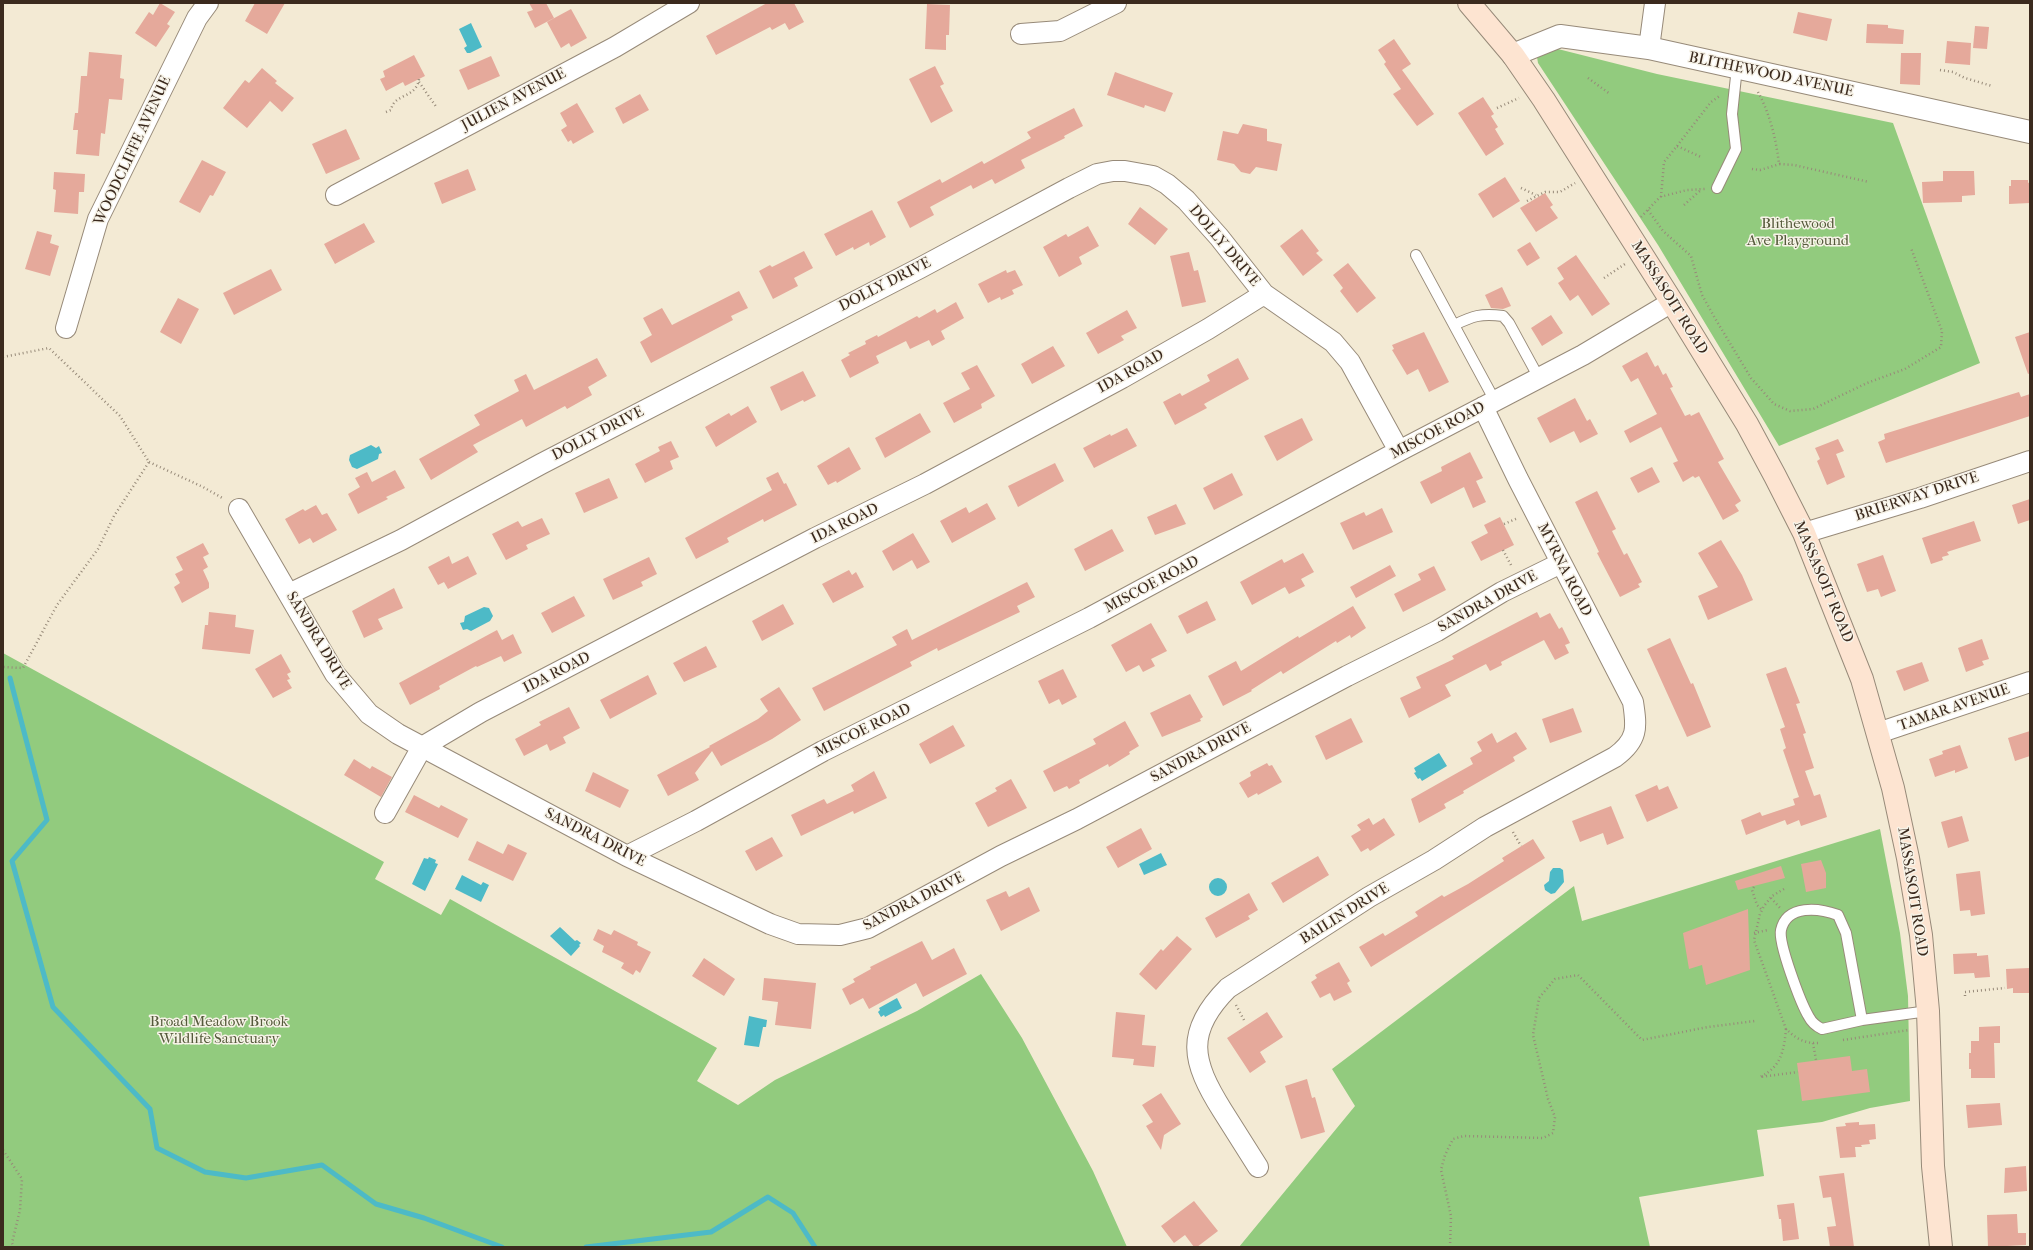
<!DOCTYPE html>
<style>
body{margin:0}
#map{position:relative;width:2033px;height:1250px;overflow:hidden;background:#f3ead4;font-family:"IM FELL French Canon",serif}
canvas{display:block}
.frame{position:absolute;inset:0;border:4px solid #3b2a1e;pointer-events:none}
</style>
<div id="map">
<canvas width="2033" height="1250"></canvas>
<div class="frame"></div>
</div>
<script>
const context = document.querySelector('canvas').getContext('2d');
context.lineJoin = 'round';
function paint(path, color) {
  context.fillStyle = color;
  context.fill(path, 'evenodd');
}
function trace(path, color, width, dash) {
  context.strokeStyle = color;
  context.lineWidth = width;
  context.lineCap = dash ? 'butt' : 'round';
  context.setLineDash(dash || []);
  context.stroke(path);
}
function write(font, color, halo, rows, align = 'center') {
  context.font = font + ' "IM FELL French Canon",serif';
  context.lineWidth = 3;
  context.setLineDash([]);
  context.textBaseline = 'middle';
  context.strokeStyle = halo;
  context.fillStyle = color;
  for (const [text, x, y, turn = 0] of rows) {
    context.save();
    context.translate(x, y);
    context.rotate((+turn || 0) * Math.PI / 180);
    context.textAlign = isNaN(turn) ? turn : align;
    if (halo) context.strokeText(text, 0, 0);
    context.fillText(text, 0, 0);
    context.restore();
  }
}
const green = new Path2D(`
 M1550,47L1657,74L1893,123L1980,363L1779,446L1658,245L1538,63L1537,57Z
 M3,653L384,862L375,879L441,915L450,899L717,1048L697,1081L738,1105L775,1080L917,1011L981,974L1022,1038L1093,1171L1127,1247H3Z
 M1880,829L1900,933L1908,996L1910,1101L1870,1108L1822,1122L1757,1130L1764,1176L1639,1197L1650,1247H1239L1355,1106L1332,1069L1574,886L1582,921Z`);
const water = new Path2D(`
 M471,23L482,47L470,53H467L464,48L467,46L459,29Z
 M371,445L376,448L379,446L382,453L379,454L378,459L357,469L352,467L349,460L350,455Z
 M484,607L489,608L493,616L490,621L471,631L467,629L463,630L460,623L464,622L465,616Z
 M1439,753L1447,766L1422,781L1420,778L1418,779L1414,773L1416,772L1414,768Z
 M1161,853L1167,865L1144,875L1139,864Z
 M429,857L436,860L435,863L438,864L425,891L412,884L424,858L428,859Z
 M1553,868H1560L1563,870L1564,882L1555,893L1551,894L1545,890L1544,885L1549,881L1550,872Z
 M462,875L481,885L483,882L489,885L481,902L455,889Z
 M1209 887a9 9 0 1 1 18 0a9 9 0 1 1-18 0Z
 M560,927L575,941L577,940L581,943L579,945L580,946L571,956L550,936Z
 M897,998L902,1008L885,1017L884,1015L881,1017L878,1012L880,1010L879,1008Z
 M749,1016L767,1020L766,1027H763L759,1047L744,1045Z`);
const stream = new Path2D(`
 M10,678L47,820L12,861L53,1007L150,1109L157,1148L205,1172L246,1178L322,1165L376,1204L424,1218L502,1247
 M586,1247L711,1232L768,1197L793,1213L815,1247`);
const building = new Path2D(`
 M160,3L175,12L167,24L170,26L156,47L135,33L149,12L153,15Z
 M255,3H285L267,34L245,21Z
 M529,3H546L554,18L535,28L527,12L533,10Z
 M767,3H794L804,22L789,30L785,23L772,30L770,27L716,55L706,36Z
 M927,4L950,5L949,35H946V50L925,49Z
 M571,9L587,38L571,47L569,43L561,48L547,22Z
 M1798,12L1832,19L1827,41L1793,33Z
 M1867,24L1888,25V28L1904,30L1903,44L1866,43Z
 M1975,26L1989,27L1987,49L1973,48Z
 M1394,39L1411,64L1402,70L1434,114L1417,126L1393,94L1401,89L1384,64L1386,62L1378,50Z
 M1947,41L1971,43L1970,65L1945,63Z
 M89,52L122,55L120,78L124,79L122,100L109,99L105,134L101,133L99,156L76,154L78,130H73L75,113H78L81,76H87Z
 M1901,53H1921L1920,85L1900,84Z
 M414,55L425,76L405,86L403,82L386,91L380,79L385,77L383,71Z
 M491,56L500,76L468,90L459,70Z
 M935,66L944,84L940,86L953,111L931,123L909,79Z
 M262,68L277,81L275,83L294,98L282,112L270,101L247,128L223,108L245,80L249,83Z
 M1115,72L1173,93L1165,112L1145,105L1144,108L1107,95Z
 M640,94L649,110L623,124L615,108Z
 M1483,97L1494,114L1491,116L1498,127L1495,129L1504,144L1486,156L1458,113Z
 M577,103L594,132L573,144L571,140L568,142L561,130L567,126L560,113Z
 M1074,108L1083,126L1064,136L1065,138L1021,160L1025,168L995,184L992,179L973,189L971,185L930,207L934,215L910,228L897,202L940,179L942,183L982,161L984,164L1031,138L1027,132Z
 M1243,124L1267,129V141L1282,144L1277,171L1256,167L1250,174L1241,172L1234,164L1217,160L1223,131L1238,134Z
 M346,129L360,159L326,174L312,144Z
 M202,160L226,172L213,196L210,195L200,213L179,202Z
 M468,169L476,190L442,204L434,183Z
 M1943,171H1974L1975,195L1962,196V202L1923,203L1922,182L1943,181Z
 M54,172L85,174L84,192H79L78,214L54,212L56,190L53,189Z
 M1505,177L1520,201L1493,218L1478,194Z
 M2011,180H2028V183L2030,182V203L2009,204V186H2011Z
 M1545,193L1553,205L1550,207L1558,218L1536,232L1520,208Z
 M1140,207L1168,229L1155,245L1128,224Z
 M872,210L886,237L870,246L869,242L854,250L853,247L836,256L824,234Z
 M364,223L375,242L335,264L324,244Z
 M1088,226L1099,246L1079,257L1082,264L1059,277L1043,247L1066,234L1068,237Z
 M1302,229L1319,251L1316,253L1323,260L1303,276L1280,246Z
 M37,231L52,235L50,243L59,246L50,276L25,269Z
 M1530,242L1540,258L1527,266L1517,250Z
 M804,251L813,268L794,278L798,286L773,299L759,271L770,265L772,267Z
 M1189,252L1194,271L1198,270L1206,302L1182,307L1170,256Z
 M1576,255L1610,304L1592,316L1578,295L1570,301L1558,283L1564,279L1557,268Z
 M1348,263L1376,298L1357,313L1340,291L1343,288L1333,275Z
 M271,269L282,290L234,315L223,293Z
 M1006,270L1007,273L1015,270L1023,285L1012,290L1014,294L1001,300L1000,297L988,303L978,284Z
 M1502,287L1511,306L1503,309L1491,308L1485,295Z
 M739,291L748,308L731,316L733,320L651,363L640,342L652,335L643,318L662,308L672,325Z
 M178,298L199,309L181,344L160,332Z
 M956,302L964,318L941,331L945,339L932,346L929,340L910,349L906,341L876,356L879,363L850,378L841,360L850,355L848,353L866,344L865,341L877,335L878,337L917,316L919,318L935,309L937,313Z
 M1127,310L1137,328L1121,336L1124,340L1098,354L1086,333Z
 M1551,315L1563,333L1542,346L1531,328Z
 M1424,332L1449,382L1429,392L1418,369L1407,375L1392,350L1394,349L1392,345Z
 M2030,332V373L2028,374L2015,337Z
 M1053,346L1065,366L1032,384L1021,364Z
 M1647,352L1655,367L1658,365L1663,375L1666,373L1673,387L1670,388L1685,416L1690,414L1691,416L1699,412L1724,459L1718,462L1741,501L1735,505L1739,511L1723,520L1699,476L1695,478L1693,476L1683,482L1673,463L1678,461L1661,427L1630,443L1624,431L1657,414L1638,378L1631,382L1622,366Z
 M597,358L607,376L588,387L592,395L567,409L565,406L526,427L522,419L473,445L478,452L431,480L419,459L480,425L474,415L519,391L514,380L526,374L534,390Z
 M1238,358L1249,379L1204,404L1207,408L1175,425L1163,402L1180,393L1182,396L1210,381L1207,375Z
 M977,365L995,396L981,404L982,408L954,423L943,403L970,389L961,373Z
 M803,371L816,396L804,402L803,400L781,411L770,387Z
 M2019,392L2021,397L2030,394V416L1886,463L1878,442L1885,439L1884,434Z
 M1575,398L1587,421L1590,419L1598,434L1580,443L1574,431L1550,443L1537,418Z
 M748,406L757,422L716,447L705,427L729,413L731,416Z
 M920,413L931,432L885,458L875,438Z
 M1302,418L1313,440L1277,461L1264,436Z
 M1127,428L1137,446L1094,468L1083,448L1110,434L1111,436Z
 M1838,439L1844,451L1836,454L1845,477L1827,485L1817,461L1820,459L1815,448Z
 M671,441L679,457L670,461L673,469L645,483L635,464L660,451L658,447Z
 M849,447L861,469L837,483L836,481L828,485L817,466Z
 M1470,452L1483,478L1476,481L1486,502L1473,508L1464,487L1431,504L1420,482L1442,471L1441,467Z
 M1055,463L1064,481L1018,507L1008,486Z
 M1652,467L1660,482L1638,493L1630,478Z
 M395,470L405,488L386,497L388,499L358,514L348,494L360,487L355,478L367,472L372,482Z
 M778,472L784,484L786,483L797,505L764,522L763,519L727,538L729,542L696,559L685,538L772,490L766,478Z
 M1232,473L1243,495L1214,510L1203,488Z
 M609,478L618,498L584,513L575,493Z
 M1597,491L1616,529L1612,531L1624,555L1627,553L1642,582L1638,584L1640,587L1620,597L1597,553L1599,552L1575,502Z
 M2030,499V520L2018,524L2012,505Z
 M987,503L996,519L952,543L940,521L966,507L969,513Z
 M1176,504L1186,524L1155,535L1147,517Z
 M316,505L322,515L327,513L337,530L313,543L310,538L299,544L285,519L303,509L305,511Z
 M1382,508L1393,532L1353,550L1340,523L1364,512L1366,516Z
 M1500,517L1514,545L1481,561L1471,542L1488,533L1484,525Z
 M542,518L550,534L526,545L528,549L506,560L492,534L518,521L522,527Z
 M1974,521L1981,541L1947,552L1949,555L1942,557L1943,560L1931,564L1922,538Z
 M1112,529L1124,551L1085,571L1074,549Z
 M913,533L930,562L917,569L912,560L893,571L882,551Z
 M1721,540L1742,575L1753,600L1708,620L1698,596L1718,587L1698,553Z
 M203,543L209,554L203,557L208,567L203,570L209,583V588L182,603L174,587L180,583L175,574L183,570L176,557Z
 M1303,553L1314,572L1301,579L1305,586L1289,594L1285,587L1252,605L1240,582L1282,559L1284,563Z
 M1883,555L1896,591L1881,597L1878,589L1867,592L1857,564Z
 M449,556L452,564L468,556L477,574L448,589L444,582L438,585L428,567Z
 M649,557L657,574L641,582L643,586L613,600L603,579Z
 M1390,565L1396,576L1356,598L1350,587Z
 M1434,566L1446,590L1403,612L1394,594L1421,580L1418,574Z
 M849,570L852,575L856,572L864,587L833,603L822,584Z
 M1027,582L1035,597L1017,606L1020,612L938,651L937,648L910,662L912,666L824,711L812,688L897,645L892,637L907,629L912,640Z
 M394,588L403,608L378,619L383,629L364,638L352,611Z
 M574,596L585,616L552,633L541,613Z
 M1207,601L1216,620L1187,634L1178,616Z
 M783,604L794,624L762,641L752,621Z
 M1353,606L1366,628L1351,638L1350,635L1337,643L1336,641L1283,674L1281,671L1251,690L1252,691L1223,706L1208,676L1236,661L1241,671L1298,636L1299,638Z
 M209,612L236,615L235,627L254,630L250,654L202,649L205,625H208Z
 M1537,612L1540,618L1550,613L1559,629L1562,627L1570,643L1565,645L1569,653L1555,660L1544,640L1501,662L1502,665L1490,671L1486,664L1445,685L1451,696L1409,718L1400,698L1421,688L1416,677L1454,659L1452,656Z
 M1151,623L1167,651L1151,659L1155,666L1143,672L1139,665L1126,672L1111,645Z
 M497,630L502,640L513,634L522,653L504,662L501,656L477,667L476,666L439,686L440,689L410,705L399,683Z
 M1670,638L1691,684L1693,683L1711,727L1687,737L1647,649Z
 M1982,639L1989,659L1982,661L1984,665L1966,672L1958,648Z
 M706,646L717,667L684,682L673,663Z
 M281,654L291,672L287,674L290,679L287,680L292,688L273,698L255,669Z
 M1922,662L1929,681L1904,691L1896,671Z
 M1786,667L1800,703L1796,704L1806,733L1803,734L1814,768L1805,771L1814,796L1820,794L1827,817L1801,826L1799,820L1787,825L1785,820L1746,835L1741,820L1760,812L1762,816L1795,805L1793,799L1799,797L1783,750L1786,748L1780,729L1785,727L1766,674Z
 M1063,669L1077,697L1062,705L1059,699L1049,704L1038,681Z
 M648,675L657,694L610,719L600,700Z
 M779,687L801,720L772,739L721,766L712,751L695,773L699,780L668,796L657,775L710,747L709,746L758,719L768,711L760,699Z
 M1190,694L1203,717L1200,719L1201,721L1162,737L1150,713Z
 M569,707L580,728L563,737L566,743L550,751L547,744L524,756L515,739L541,725L539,722Z
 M1573,708L1582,732L1550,743L1542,719Z
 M1351,718L1363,742L1326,760L1315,736Z
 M1125,721L1139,746L1129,752L1130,754L1109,767L1108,764L1079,780L1080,783L1069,789L1067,786L1054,792L1043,771L1096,744L1093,739Z
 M953,725L965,746L930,764L919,744Z
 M2030,731V756L2015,761L2008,738Z
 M1516,732L1527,749L1513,757L1515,761L1463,791L1464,793L1444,804L1446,808L1419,823L1411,799L1473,764L1470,758L1482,751L1477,742L1492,733L1497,743Z
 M1960,745L1968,768L1955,773V770L1935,777L1929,759L1943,754L1942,751Z
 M354,759L370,769L372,766L392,777L381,797L344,775Z
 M1267,763L1269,766L1272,765L1282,782L1258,795L1257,793L1248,798L1239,783L1251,776L1250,772Z
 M874,771L887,798L854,814L853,811L801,836L791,815L824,799L827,804L854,791L851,785Z
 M593,772L629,790L620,808L585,791Z
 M1011,779L1027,808L988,827L975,803L997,791L995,788Z
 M1657,785L1659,790L1668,786L1678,808L1647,822L1635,795Z
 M414,795L439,808L441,805L468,819L458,838L405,812Z
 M1611,806L1624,838L1607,845L1603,833L1580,842L1572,821Z
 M1962,816L1969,841L1948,848L1941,822Z
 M1369,818L1373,825L1384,818L1395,835L1370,851L1368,848L1361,852L1351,836L1361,830L1357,825Z
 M1141,828L1152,849L1118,868L1106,847Z
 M772,837L783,856L756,871L745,851Z
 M1533,839L1545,858L1371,967L1359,947L1383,933L1385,936L1418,916L1415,912L1442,895L1444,897L1468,884L1504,861L1502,858Z
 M477,841L503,854L508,844L527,853L513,881L468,860Z
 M1318,856L1329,875L1283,903L1271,883Z
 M1821,860L1826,873V888L1806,892L1801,864Z
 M1781,866L1785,878L1738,890L1735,881Z
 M1980,871L1985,914L1971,916L1970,910L1960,911L1956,874Z
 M1029,887L1040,911L1001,931L986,900L1006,891L1009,897Z
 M1249,893L1258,910L1248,916L1250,919L1216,938L1205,918Z
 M1748,909L1750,970L1706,985L1702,965L1689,969L1683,933Z
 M598,929L611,935L614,930L638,942L637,945L651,952L640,973L636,970L633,975L621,968L624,963L602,952L604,946L593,940Z
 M1177,936L1192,949L1156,990L1139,974L1161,949L1163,951Z
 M922,941L932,960L954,948L967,974L923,997L916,983L869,1009L863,998L850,1005L842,989L855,982L853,979L871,969L870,967Z
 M1977,953V956L1988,955L1990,977L1975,978L1974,973L1954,974L1953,954Z
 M704,958L735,979L724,996L692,976Z
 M1339,962L1350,981L1347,983L1352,992L1334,1001L1330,993L1320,998L1311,982L1317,978L1315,975Z
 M2030,968V993H2013V988L2007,989L2006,969Z
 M764,978L816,983L811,1029L775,1025L778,1002L762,1000Z
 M1116,1012L1145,1015L1142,1045L1156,1046L1154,1067L1133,1065L1134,1059L1112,1057Z
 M1267,1012L1283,1037L1260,1052L1266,1062L1250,1073L1227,1038Z
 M2000,1026V1043H1994L1995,1078H1971V1069H1969V1053H1971V1041H1979V1027Z
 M1850,1056L1852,1071L1867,1069L1870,1092L1802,1101L1797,1063Z
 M1307,1079L1312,1098L1315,1097L1325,1132L1301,1139L1285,1086Z
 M1161,1093L1181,1124L1164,1135L1161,1150L1146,1126L1153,1122L1142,1105Z
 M2000,1103L2002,1125L1968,1128L1966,1105Z
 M1859,1122V1125L1875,1124L1876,1139L1869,1140L1870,1144L1861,1145L1862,1147H1855L1856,1157L1840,1158L1836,1127L1846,1126L1845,1123Z
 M2026,1166L2027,1191L2004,1193L2005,1168Z
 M1844,1173L1854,1247H1830L1827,1227L1836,1226L1831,1197L1823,1198L1819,1176Z
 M1194,1201L1218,1231L1197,1247H1194L1185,1235L1174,1243L1161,1226Z
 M1794,1203L1799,1239L1783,1241L1781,1219H1779L1777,1205Z
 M2017,1214L2018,1233H2026V1245L1988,1247L1987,1215Z`);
const path = new Path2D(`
 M1940,70L1953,72L1965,78L1992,86
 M1588,78L1610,94
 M419,82L437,108
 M1758,92C1770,114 1776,139 1779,164L1794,165L1869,182
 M1497,108L1519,98
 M386,112L391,110C394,93 416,99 419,79
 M1677,146L1711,102L1721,95
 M1752,169L1760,170L1780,164
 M1521,188L1536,195
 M1661,197L1664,162L1677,146L1701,157
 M1527,201L1545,192H1560L1575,183
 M1684,205L1702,189
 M1648,210L1663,231L1691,256L1702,295L1716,320L1751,378L1774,404L1790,411L1813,409L1867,383L1905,369L1941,347L1942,331L1911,248
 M1641,217L1660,197L1687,190L1705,189
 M1604,278L1625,264
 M3,357L49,348L120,416L149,462L114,516L98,549L57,605L23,668L3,667
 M149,462L203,487L224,499
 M1504,524L1518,518
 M1503,550L1512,567
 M1513,832L1521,846
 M1754,887L1752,890L1757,905L1762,910
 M1784,889L1772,896L1764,906L1760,914L1754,940L1786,1029C1796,1039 1806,1044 1820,1043
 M1771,898L1780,908
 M1754,933L1768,930
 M1965,996V992L2005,988
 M1236,1005L1245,1022
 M1786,1029C1784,1051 1781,1067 1760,1077L1798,1072
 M1843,1040L1909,1030
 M1813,1043L1816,1060
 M3,1150L22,1179L20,1210L12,1243L14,1247
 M1450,1247L1451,1216L1441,1170L1445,1155L1453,1139L1464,1136L1543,1138L1553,1133L1555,1117L1548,1099L1533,1035L1539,998L1555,979L1578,975L1642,1040L1708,1027L1755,1021`);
const service = new Path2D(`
 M1717,188L1736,149L1732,114L1737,67
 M1416,255L1495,401
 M1454,325C1473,316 1481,313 1503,316L1509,323L1539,378
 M1862,1020L1846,933L1838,915C1819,908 1787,904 1781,930C1778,943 1801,1004 1809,1017C1812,1023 1816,1026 1822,1029L1862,1020L1928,1011`);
const minor = new Path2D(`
 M1021,34L1060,31L1116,3
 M1649,48L1655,3
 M336,195L615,47L689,3
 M66,328L98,219L197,18L208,3
 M239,509L335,674L369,714L398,734L627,856L770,924L798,934L840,935L868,928L1001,856L1077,819L1347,676L1437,631L1502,592L1561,563
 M1804,533L1920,498L2030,461
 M289,594L401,540L541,464L920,268L1069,188L1097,174L1113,171H1125L1153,176L1167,184L1186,200L1219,237L1264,294L1333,342L1350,362L1399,451
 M1878,733L2030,682
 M385,813L422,747L481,712L815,538L925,484L1122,378L1208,329L1264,294
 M627,856L696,821L823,751L1089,618L1399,451L1583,355L1672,302
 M1258,1167C1246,1148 1234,1129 1222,1110C1192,1062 1184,1032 1228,988L1369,897L1434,860L1485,827L1615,757C1638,740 1637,728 1633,702L1518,479L1483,407`);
const tertiary = new Path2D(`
 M1513,55L1560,36L1649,48L2030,132`);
const secondary = new Path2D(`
 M1469,3L1513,55L1544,100L1672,302L1747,424L1775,476L1804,533L1862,679L1893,788L1908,858L1921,935L1928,1011L1933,1166L1941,1247`);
const streetNames = [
 ["BLITHEWOOD AVENUE",1771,75,12],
 ["JULIEN AVENUE",514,100,-28],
 ["WOODCLIFFE AVENUE",133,151,-65],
 ["DOLLY DRIVE",1224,246,50],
 ["DOLLY DRIVE",885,285,-27],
 ["MASSASOIT ROAD",1669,298,58],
 ["IDA ROAD",1131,372,-29],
 ["MISCOE ROAD",1438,431,-28],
 ["DOLLY DRIVE",598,434,-27],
 ["BRIERWAY DRIVE",1917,497,-18],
 ["IDA ROAD",845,524,-26],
 ["MYRNA ROAD",1564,570,63],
 ["MASSASOIT ROAD",1823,582,67],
 ["MISCOE ROAD",1152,585,-28],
 ["SANDRA DRIVE",1488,602,-29],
 ["SANDRA DRIVE",318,641,59],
 ["IDA ROAD",557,673,-27],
 ["TAMAR AVENUE",1954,708,-19],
 ["MISCOE ROAD",863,731,-26],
 ["SANDRA DRIVE",1201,753,-28],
 ["SANDRA DRIVE",595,838,27],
 ["MASSASOIT ROAD",1912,892,81],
 ["SANDRA DRIVE",914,902,-27],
 ["BAILIN DRIVE",1345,914,-32]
];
const parkNames = [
 ["Blithewood",1798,224],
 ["Ave Playground",1798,241],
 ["Broad Meadow Brook",219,1022],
 ["Wildlife Sanctuary",219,1039]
];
paint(green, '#92cb7e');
paint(water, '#4dbac7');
trace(stream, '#4dbac7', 5);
paint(building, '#e5a99b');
trace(service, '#978a79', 12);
trace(minor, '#978a79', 22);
trace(tertiary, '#978a79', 24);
trace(secondary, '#978a79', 24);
trace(path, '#978a79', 2.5, [1, 3]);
trace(service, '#fff', 10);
trace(minor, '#fff', 20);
trace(tertiary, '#fff', 22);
trace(secondary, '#fde4d1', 22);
write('15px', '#3b2a1e', '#f7f3e8', streetNames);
write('15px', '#555a3b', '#f7f3e8', parkNames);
</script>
